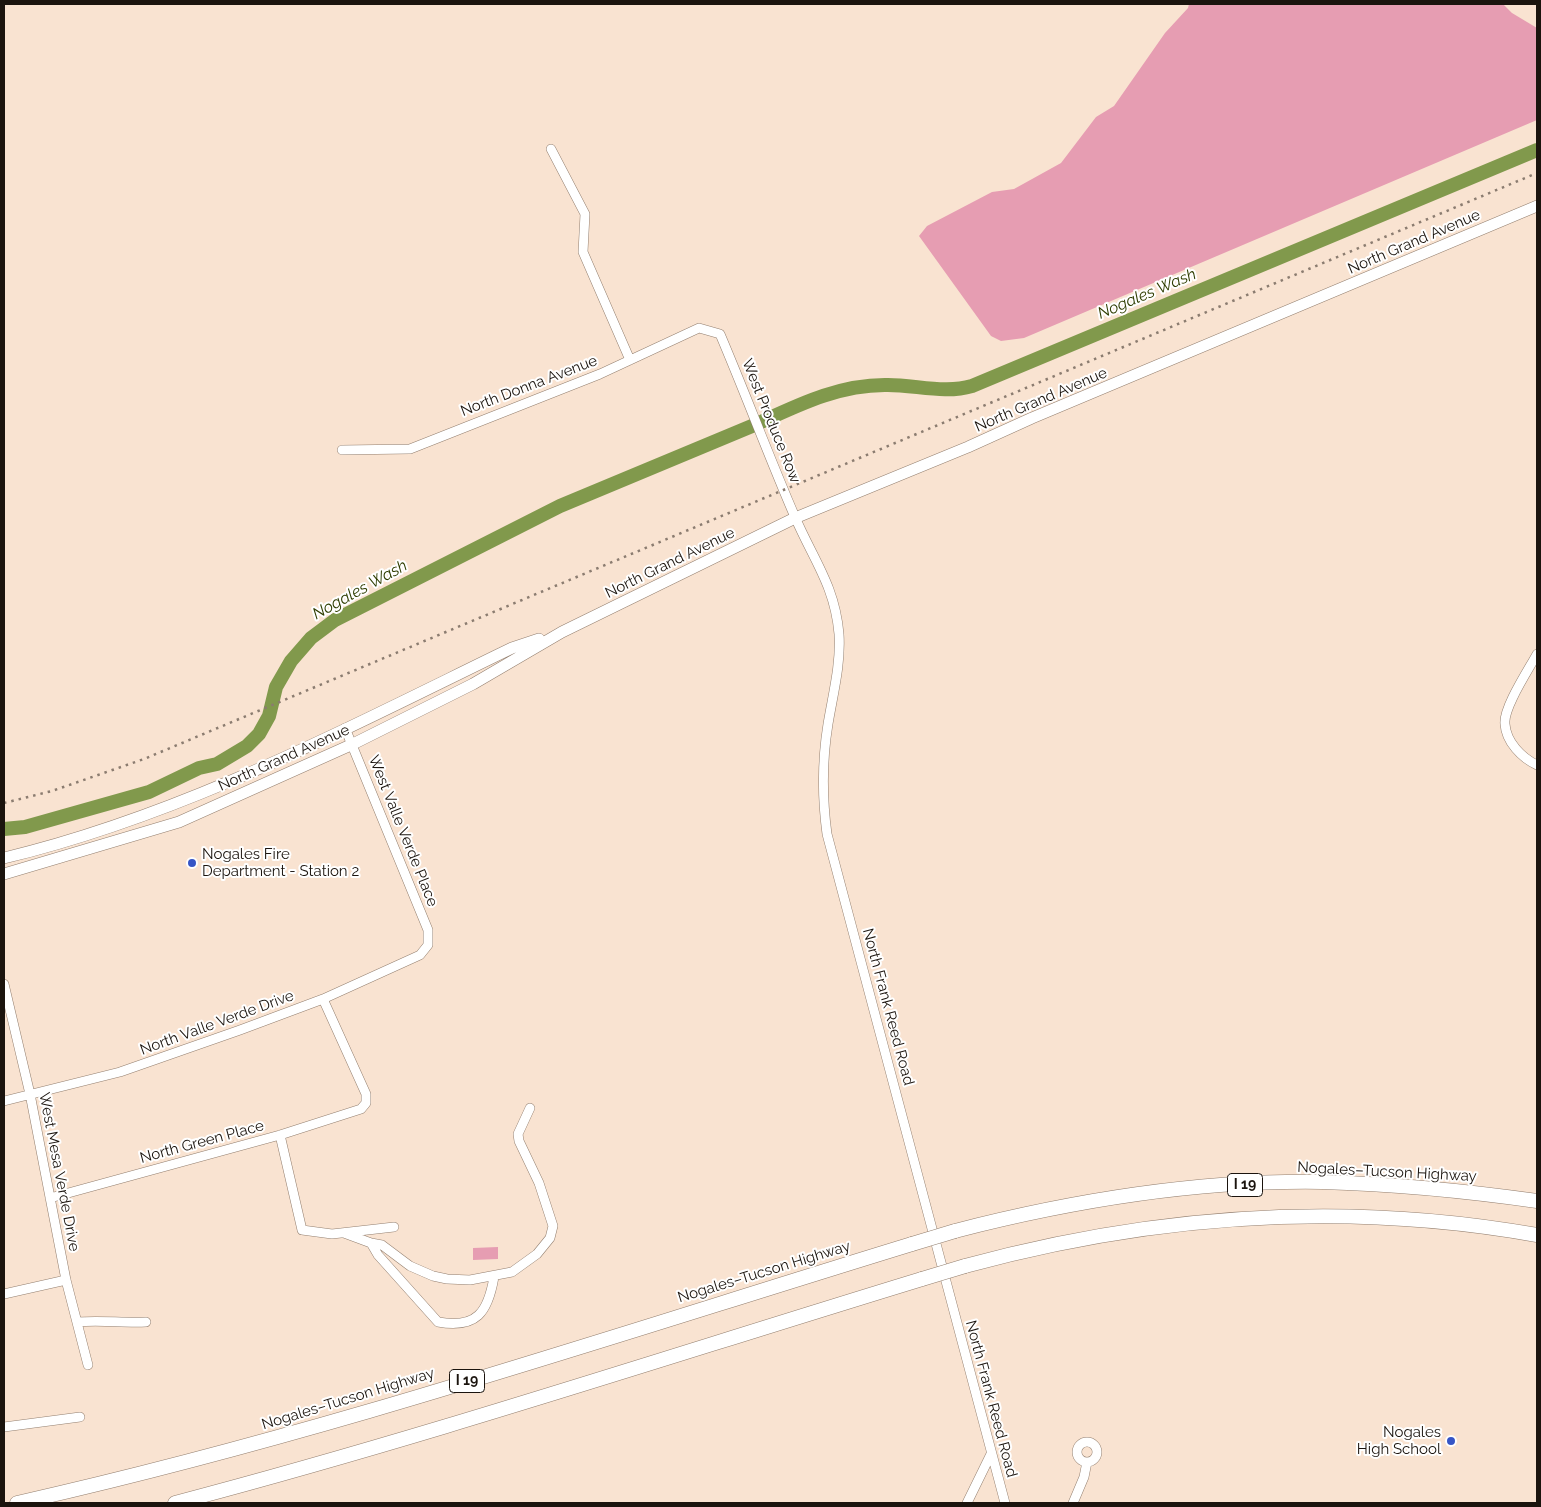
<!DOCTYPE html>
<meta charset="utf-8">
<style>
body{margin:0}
#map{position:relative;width:1541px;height:1507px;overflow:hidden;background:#f9e3d1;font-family:Raleway,sans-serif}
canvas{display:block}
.frame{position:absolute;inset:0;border:5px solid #1b140e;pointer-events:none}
</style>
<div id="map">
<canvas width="1541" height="1507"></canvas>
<div class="frame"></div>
</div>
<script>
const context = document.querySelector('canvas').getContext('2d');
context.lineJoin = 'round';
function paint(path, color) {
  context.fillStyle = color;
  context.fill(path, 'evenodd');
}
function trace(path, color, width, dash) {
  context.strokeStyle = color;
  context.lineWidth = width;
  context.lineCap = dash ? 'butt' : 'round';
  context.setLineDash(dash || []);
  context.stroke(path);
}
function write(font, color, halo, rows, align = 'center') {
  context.font = font + ' Raleway,sans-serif';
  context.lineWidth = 4;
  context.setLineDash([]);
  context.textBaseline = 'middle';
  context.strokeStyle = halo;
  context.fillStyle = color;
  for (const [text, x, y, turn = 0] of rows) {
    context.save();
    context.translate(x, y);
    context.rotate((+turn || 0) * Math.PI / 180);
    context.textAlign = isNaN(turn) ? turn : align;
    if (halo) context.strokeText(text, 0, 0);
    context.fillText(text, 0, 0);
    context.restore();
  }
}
const green = new Path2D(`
 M1189,4H1503L1512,13L1537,28V120L1024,338L1001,341L991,336L919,236L927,226L992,192L1014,189L1061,163L1096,117L1114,106L1165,33L1188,8Z
 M498,1247V1259L473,1260V1248Z`);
const river = new Path2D(`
 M761,422C802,403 842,384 888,385C916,385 945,394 972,386L1537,150
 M4,829L25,827L149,792L199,768L217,764L247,746L259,734L269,716L276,687L291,661L311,638L335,620L560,506L752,426`);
const minor = new Path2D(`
 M551,149L585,214L583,252L630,360
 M342,450L410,449L600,374L699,328L720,334C746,395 769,457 795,517C813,559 835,586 839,634C841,664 833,694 828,724C822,761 822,797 827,834L1005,1503
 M1537,654C1529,669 1503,708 1505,724C1506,742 1522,758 1537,765
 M4,984L30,1094L66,1280L88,1365
 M4,1101L120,1072L240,1030L323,999L420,955L428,945V930L345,728
 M280,1135L302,1230L332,1234L394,1227
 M50,1198L280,1135L361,1109L366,1103V1094L323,999
 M344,1233L371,1243L378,1255L438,1322C477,1329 488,1312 494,1277
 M371,1243L382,1245L410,1266L433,1276L447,1279L470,1280L512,1272L537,1254L550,1238L553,1226L539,1183L519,1141L518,1134L530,1108
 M4,1294L66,1280
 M77,1322C100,1320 123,1323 146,1322
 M4,1427L80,1417
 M1077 1452a10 10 0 1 1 20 0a10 10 0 1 1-20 0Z
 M967,1503L991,1454
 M1073,1503L1084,1477L1087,1462`);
const major = new Path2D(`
 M4,858C183,815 347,728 512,648L539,639
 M4,874L179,822L353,744L473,684L562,632L795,518L968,447L1032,418L1537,206`);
const highway = new Path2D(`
 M955,1231C1075,1200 1198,1180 1322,1182C1394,1184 1466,1191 1537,1201
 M965,1266C1152,1215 1346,1201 1537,1235
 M17,1503C320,1435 615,1335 912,1244
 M175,1503C426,1437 673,1355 922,1279`);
const rail = new Path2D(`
 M4,803L52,791L144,759L1537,173`);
const highwayBridge = new Path2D(`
 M912,1244L955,1231
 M922,1279L965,1266`);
const markers = [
 [192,863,5,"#3655c6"],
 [1451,1441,5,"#3655c6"]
];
const shields = [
 [1245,1185,35],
 [467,1381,35]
];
const shieldNames = [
 ["I 19",1245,1185],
 ["I 19",467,1381]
];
const streetNames = [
 ["North Grand Avenue",1414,242,-23],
 ["North Donna Avenue",529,386,-21],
 ["North Grand Avenue",1041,400,-23],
 ["West Produce Row",771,421,68],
 ["North Grand Avenue",670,563,-26],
 ["North Grand Avenue",284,758,-24],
 ["West Valle Verde Place",403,831,68],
 ["North Frank Reed Road",888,1007,75],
 ["North Valle Verde Drive",217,1023,-20],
 ["North Green Place",202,1142,-15],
 ["West Mesa Verde Drive",59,1172,79],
 ["Nogales–Tucson Highway",1387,1172,3],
 ["Nogales–Tucson Highway",764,1272,-17],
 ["Nogales–Tucson Highway",348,1399,-17],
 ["North Frank Reed Road",991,1399,75]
];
const poiNames = [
 ["Nogales Fire",202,854],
 ["Department - Station 2",202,871],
 ["Nogales",1441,1432,"right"],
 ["High School",1441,1449,"right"]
];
const waterNames = [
 ["Nogales Wash",1147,294,-23],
 ["Nogales Wash",360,590,-29]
];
paint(green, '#e69db2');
trace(river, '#81994c', 14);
trace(minor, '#937f6f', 10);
trace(major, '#937f6f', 12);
trace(highway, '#937f6f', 15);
trace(minor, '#fff', 9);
trace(major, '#fff', 11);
trace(highway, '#fff', 14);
trace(rail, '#8b7c70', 2.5, [2.5, 5]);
trace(highwayBridge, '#937f6f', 15, []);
trace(highwayBridge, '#fff', 14);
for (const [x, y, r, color] of markers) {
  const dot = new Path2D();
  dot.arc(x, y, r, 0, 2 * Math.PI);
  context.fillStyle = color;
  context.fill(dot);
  trace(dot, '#fff', 2);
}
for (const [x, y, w] of shields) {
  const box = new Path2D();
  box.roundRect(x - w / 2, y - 11.5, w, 23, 4);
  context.fillStyle = '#fff';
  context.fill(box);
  trace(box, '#1b140e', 1);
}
write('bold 14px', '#1b140e', null, shieldNames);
write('15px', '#1b140e', '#fff', streetNames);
write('15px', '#1b140e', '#fff', poiNames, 'left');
write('italic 16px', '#2f3d01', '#fff', waterNames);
</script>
